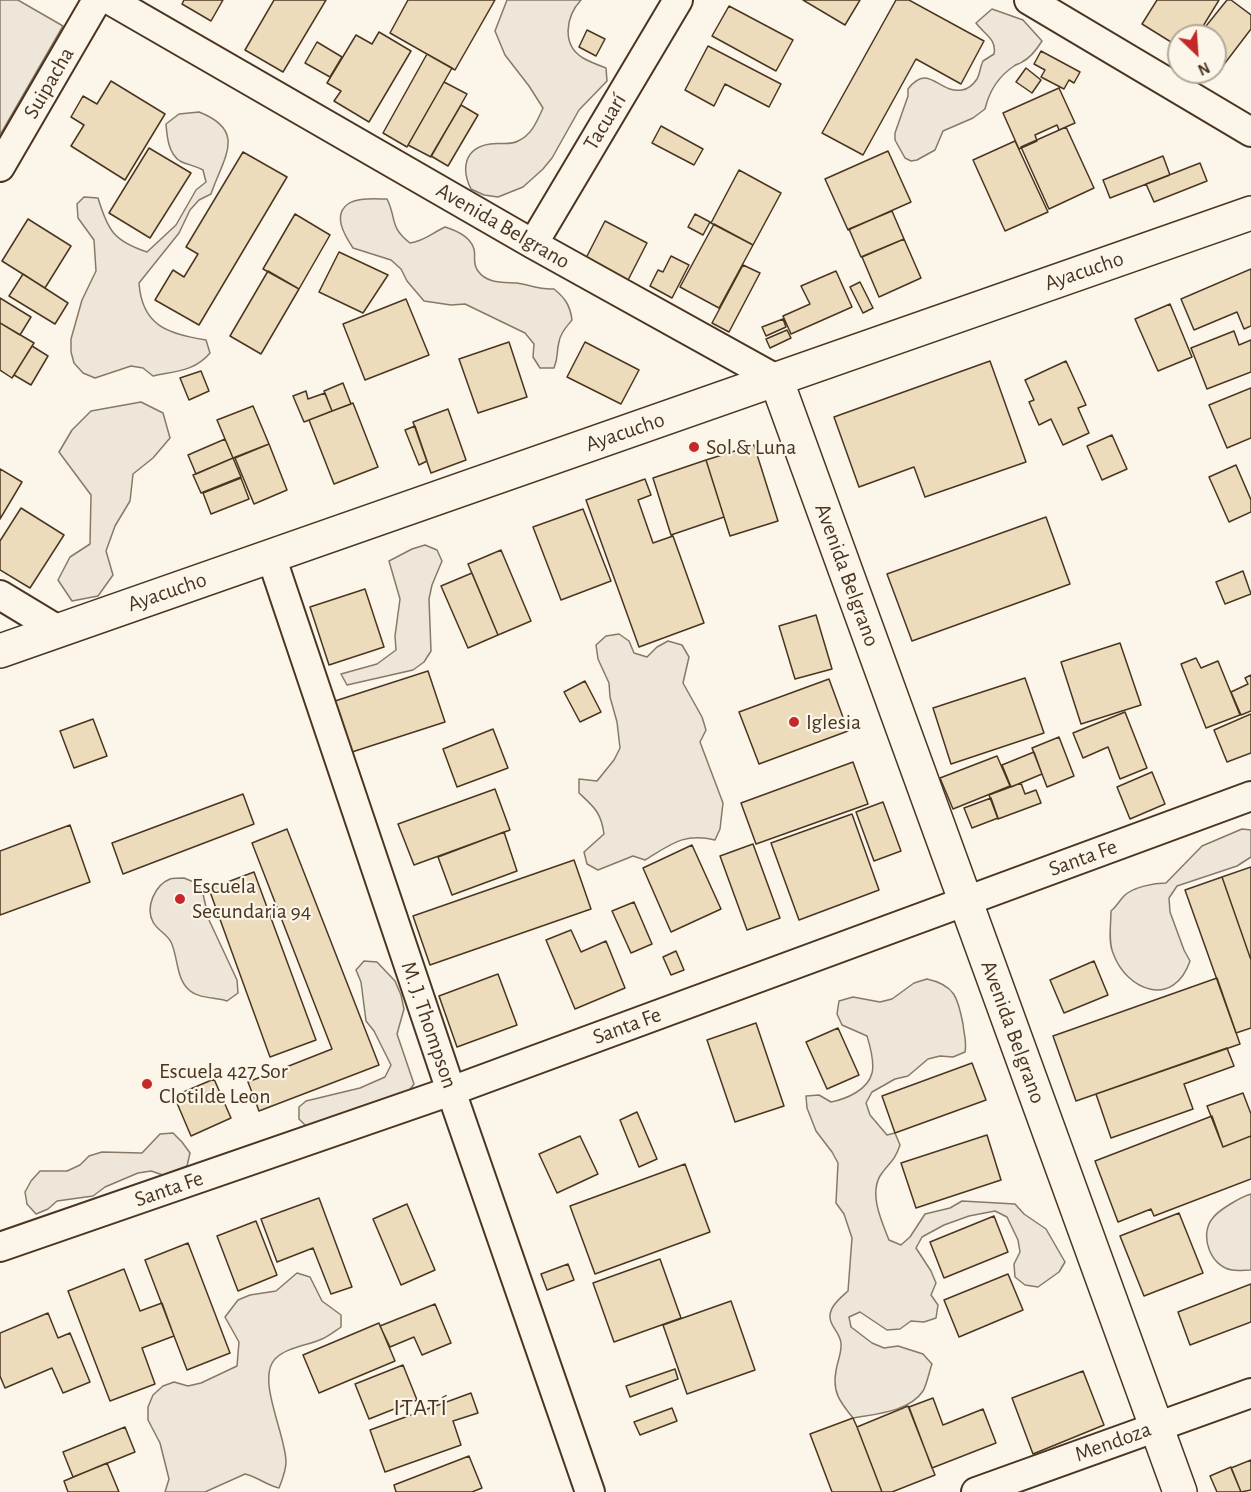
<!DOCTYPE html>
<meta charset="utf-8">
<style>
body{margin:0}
#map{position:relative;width:1251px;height:1492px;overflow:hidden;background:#fbf6e9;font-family:"Alegreya Sans",sans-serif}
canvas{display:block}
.north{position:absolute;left:1167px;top:24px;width:60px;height:60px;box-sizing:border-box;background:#fbf6e9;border:2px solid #b4a999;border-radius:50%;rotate:155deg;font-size:16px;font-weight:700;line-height:24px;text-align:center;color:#4a3520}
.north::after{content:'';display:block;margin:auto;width:21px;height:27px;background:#c62828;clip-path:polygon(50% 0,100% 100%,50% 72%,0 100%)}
</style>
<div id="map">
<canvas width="1251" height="1492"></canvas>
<div class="north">N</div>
</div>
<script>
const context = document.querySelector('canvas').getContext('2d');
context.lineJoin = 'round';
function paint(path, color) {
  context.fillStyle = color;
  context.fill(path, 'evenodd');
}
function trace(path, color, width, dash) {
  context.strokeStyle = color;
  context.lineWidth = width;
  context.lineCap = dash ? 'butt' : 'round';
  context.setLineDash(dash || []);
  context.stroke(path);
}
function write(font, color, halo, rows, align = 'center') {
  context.font = font + ' "Alegreya Sans",sans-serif';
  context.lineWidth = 4.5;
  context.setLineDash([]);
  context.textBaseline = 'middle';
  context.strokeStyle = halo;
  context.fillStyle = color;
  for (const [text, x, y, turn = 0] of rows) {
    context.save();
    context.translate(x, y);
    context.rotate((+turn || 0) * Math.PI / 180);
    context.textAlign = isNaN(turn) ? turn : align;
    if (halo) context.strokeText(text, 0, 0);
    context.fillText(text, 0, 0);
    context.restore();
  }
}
const green = new Path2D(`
 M0,0H18L63,26L0,135Z
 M507,0H581C566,16 561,45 583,58C590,62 598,65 606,68L607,81L579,110L552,158L543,169L523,187L498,197L484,195L471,189C461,169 464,148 490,144C500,142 509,146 518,141C532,135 537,121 543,108L529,86L505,55L495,31Z
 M992,9L1023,20L1042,41C1037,49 1030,58 1022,62C1020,64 1016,64 1014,66C999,76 989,92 985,109L973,118L943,131L935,150L917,160L911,161L905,158L895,140V133L908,96V89C929,62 938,94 962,90C968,89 973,85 977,79C980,74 980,67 983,61L994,54C997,39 984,34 976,23Z
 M199,112C248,131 223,158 211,194L199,200L190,210L179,233L139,283C142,326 168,334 206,340L210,353C195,371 176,371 153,376L143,368L131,366L95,378L83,373L74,363L71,352V339L82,300L96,271L94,240L78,218L77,204L84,197L98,198C108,231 114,241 147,252L176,225L196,190L206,182L203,170C196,166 185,164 180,161C168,153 167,136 166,124L179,114Z
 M387,199C397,219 389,227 410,243C424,241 432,233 445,227C455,230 470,236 474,249C476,257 472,263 478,271C487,284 504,282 517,283C530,285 540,290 554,289C565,298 570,305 572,320C567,326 560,333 559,342C556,353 559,355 554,368H540L533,357L534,344L525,333L465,304L451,305L424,301L407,281L401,269L391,260L353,248C345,236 332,215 348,204C357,197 376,199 387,199Z
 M141,402L163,413L170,438L153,458L133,474L130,501L115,526L106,551L113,575L98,596L72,601L58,580L70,557L90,544L91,495L59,452L72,430L91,411Z
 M425,545L437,550L442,561L432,585L429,599L431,651L424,662L413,670L347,685L341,674L377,664L396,650L395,636L400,599L389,561L412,549Z
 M619,634L629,641L634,653L647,657L657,647L668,641L682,645L689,657L683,683L702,717L706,730L700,742L723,803L720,829L715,840C684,832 670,845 645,860L633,856L598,870L587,864L584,852L604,834C601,812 594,807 579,793V779L597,781L614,760L620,748L617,722L610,697L609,683L598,659L596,645L606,636Z
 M1242,829L1251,830V857L1237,866L1177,886L1169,898L1170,912L1184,950L1190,961C1174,1008 1127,992 1113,953C1108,941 1111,924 1111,911C1117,906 1119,901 1124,896C1133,887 1154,883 1166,883L1202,846Z
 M184,878L196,883L203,894L209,920L237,980L238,993L227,1001C215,997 198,999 188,989C176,977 178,957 171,942C167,934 157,930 153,922C145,907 155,885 170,879C174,878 180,878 184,878Z
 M364,961L377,962L395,981L401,995L404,1009L397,1034L414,1084L406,1095L371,1109L359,1107L307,1127L299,1119V1107L306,1101L360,1088L385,1077L391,1065L374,1031L366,1021L361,982L356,970Z
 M927,979C955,985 958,998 963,1024C964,1035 967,1041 965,1052L953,1057L940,1056L928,1059L908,1076L895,1079L872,1092L866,1103L870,1115L887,1135L895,1133L900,1145C894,1163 888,1163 880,1176C869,1195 882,1222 889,1240L901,1245L910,1237L925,1214L950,1208L962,1201L1015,1204L1024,1214L1046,1229L1065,1262L1059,1272L1038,1287L1025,1285L1015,1277L1014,1264L1020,1252L1018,1240L1007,1217L995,1211L969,1216L944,1225L922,1237L916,1248L931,1271L936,1283L931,1295L938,1305L936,1318L924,1322L911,1321L900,1329L887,1330L860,1312L849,1317L851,1327L872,1343L884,1348L898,1346L923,1354L932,1364C929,1372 927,1384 923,1391C909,1412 875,1414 853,1418C840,1402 832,1392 836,1371C837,1362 842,1353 841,1343C840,1334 834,1330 831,1322C826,1309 840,1298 848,1291L852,1238L844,1214L836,1203L838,1163L832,1152L816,1131L807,1108L806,1096L819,1095L831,1102C846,1099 868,1090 872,1073C875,1062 870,1046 867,1036L842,1025L837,1014L839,1001L853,997L880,1002L892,999L914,983Z
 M173,1133L182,1142L190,1153L187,1166L163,1175L151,1171L138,1173L105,1187L93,1196L57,1201L48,1209L36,1214L27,1204L25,1192L31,1181L40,1171H67L80,1165L89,1156L102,1152L142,1153L160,1134Z
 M1251,1194V1270C1245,1270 1238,1271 1232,1270C1211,1267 1199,1236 1212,1219C1218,1210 1241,1197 1251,1194Z
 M297,1273L310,1277L322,1301L341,1315V1327C335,1331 329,1336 322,1339C306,1346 287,1347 275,1359C256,1379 286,1435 286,1462C286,1471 282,1480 279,1488C266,1485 258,1477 245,1474L205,1492H165L169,1479L160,1443L148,1420V1407L153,1395L163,1386L174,1382L188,1386L201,1383L237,1366L239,1342L225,1317L238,1300L250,1295L276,1291Z`);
const building = new Path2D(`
 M184,0H223L211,21L182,4Z
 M274,0H326L283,72L245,50Z
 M408,0H495L455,70L390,33Z
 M803,0H860L845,25Z
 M896,0H909L984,41L961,84L916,59L863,155L822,133Z
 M1157,0H1219L1197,36H1179V47L1142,24Z
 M1227,0H1231L1251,15V29L1222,67L1215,61V36H1198Z
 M729,6L793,40L776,71L712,36Z
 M587,30L605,39L596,56L579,47Z
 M379,32L411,51L369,122L334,101L341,91L327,83L356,35L372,44Z
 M317,42L342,57L330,77L305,63Z
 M708,46L781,84L769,107L725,84L714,106L685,90Z
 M1041,51L1080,72L1074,83L1069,80L1064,89L1041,77L1045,70L1034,64Z
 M427,54L452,68L407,147L383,133Z
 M1026,68L1041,80L1032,93L1016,82Z
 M111,81L165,114L125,180L71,146L84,125L71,117L83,96L97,104Z
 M444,82L467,94L431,157L408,145Z
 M1059,88L1075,123L1059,130L1057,125L1035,135L1037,141L1019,149L1003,113Z
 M461,105L478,115L448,166L431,156Z
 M661,126L703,149L694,165L652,143Z
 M1066,127L1094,188L1049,209L1021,147Z
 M1015,141L1048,212L1005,231L973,160Z
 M149,148L191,173L150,238L109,213Z
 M888,151L911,202L848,230L825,179Z
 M243,152L287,177L199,325L155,300L173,270L184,277L198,254L186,247Z
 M1163,156L1170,175L1110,198L1103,180Z
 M1200,163L1207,181L1154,202L1146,184Z
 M739,170L781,193L753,245L711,223Z
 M892,211L904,239L861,257L849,229Z
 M295,214L330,235L299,289L263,269Z
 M695,214L710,222L703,235L688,227Z
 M28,219L71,246L45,288L2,261Z
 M605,221L647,243L626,284L584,262Z
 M714,224L753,245L719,308L680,287Z
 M904,239L921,278L879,297L862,257Z
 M339,252L388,275L363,313L319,292Z
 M671,256L689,265L672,298L650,286L658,270L663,272Z
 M743,265L760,273L729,332L712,323Z
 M1251,269V326L1244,329L1237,312L1194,330L1181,299Z
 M268,271L299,289L261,354L230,336Z
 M836,271L852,307L791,334L783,316L810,304L801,286Z
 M23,274L68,303L55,324L9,296Z
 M860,282L873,308L863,313L850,287Z
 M0,298L31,317L20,335L0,323Z
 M406,299L429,355L365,380L343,324Z
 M1170,304L1192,357L1158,371L1135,319Z
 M783,319L786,327L766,336L762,327Z
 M0,323L34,343L12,378L0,370Z
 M787,330L791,338L770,348L766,339Z
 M1234,331L1239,345L1251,340V372L1207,389L1191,348Z
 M509,342L527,397L478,413L459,359Z
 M585,342L639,370L621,404L567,377Z
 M32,346L48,356L31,385L14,375Z
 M990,361L1026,462L925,497L914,467L859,487L834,417Z
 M1066,361L1086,405L1078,408L1089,433L1063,445L1051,419L1039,425L1029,402L1034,400L1025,380Z
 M201,371L209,391L189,400L180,378Z
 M343,383L351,404L332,411L324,391Z
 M1251,388V438L1227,448L1209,405Z
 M306,391L308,399L325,393L332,411L304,422L293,396Z
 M353,403L378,467L334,484L309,420Z
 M253,406L269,444L233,458L217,420Z
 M448,409L466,460L431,473L413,422Z
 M415,426L427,461L419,465L405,430Z
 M1112,435L1127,469L1102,480L1087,446Z
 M225,439L233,458L196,474L188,455Z
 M269,444L287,490L254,504L235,458Z
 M754,445L778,521L730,536L706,460Z
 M233,458L241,477L201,493L193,475Z
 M706,460L724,517L671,535L653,478Z
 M1236,465L1251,500V512L1229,522L1209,477Z
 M0,469L22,482L0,519Z
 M241,478L249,499L211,514L203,493Z
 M645,479L651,495L638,500L653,543L673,536L704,623L639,647L586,500Z
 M21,508L64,535L30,588L0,570V541Z
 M583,509L611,581L561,600L533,527Z
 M1046,517L1070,584L912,641L887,574Z
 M501,550L531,621L498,635L468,564Z
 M1243,571L1251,594L1225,604L1216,582Z
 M472,573L498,635L468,648L441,586Z
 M365,589L384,647L329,665L310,607Z
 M816,615L832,669L795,679L779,626Z
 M1120,643L1141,705L1081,724L1061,662Z
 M1196,658L1201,668L1218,661L1240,715L1206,728L1181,664Z
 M428,671L445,722L352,752L335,701Z
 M1251,675V711L1241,715L1231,692L1248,684L1245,678Z
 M1025,678L1044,733L951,764L933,708Z
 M829,679L848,731L759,764L739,712Z
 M585,681L601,712L580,722L564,692Z
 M1125,712L1147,768L1120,779L1108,747L1083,758L1073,733Z
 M1251,714V753L1227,762L1214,730Z
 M93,719L107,756L74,768L60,731Z
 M493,729L508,768L457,787L443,749Z
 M1059,737L1074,776L1047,787L1032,748Z
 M1034,752L1042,774L1011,787L1002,765Z
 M997,756L1010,786L953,809L940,778Z
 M853,762L868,804L756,844L741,803Z
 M1152,772L1165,804L1130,819L1117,787Z
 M1021,783L1025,794L1036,790L1041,803L998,819L989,795Z
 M495,789L510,830L414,865L398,824Z
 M243,794L254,824L123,874L112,843Z
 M991,798L998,818L972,828L964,808Z
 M883,802L901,851L874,861L856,812Z
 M852,814L879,890L799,920L771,843Z
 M70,825L90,882L0,915V851Z
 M287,829L379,1065L259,1111L248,1082L332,1049L252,843Z
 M504,832L517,871L452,895L438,857Z
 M753,844L780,918L747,930L720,856Z
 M692,845L721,909L671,932L643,868Z
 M574,860L591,909L430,965L413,916Z
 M1251,867V960L1222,877Z
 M254,872L316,1040L270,1057L209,889Z
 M1222,877L1251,960V1028L1236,1033L1185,890Z
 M634,902L652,944L631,953L612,911Z
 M571,930L581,952L606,941L625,988L575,1009L546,940Z
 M676,951L684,970L671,975L663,957Z
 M1094,961L1108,995L1064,1013L1050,980Z
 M498,974L517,1025L457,1047L439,996Z
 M1217,978L1240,1044L1076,1101L1053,1036Z
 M756,1023L784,1106L735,1122L707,1040Z
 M838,1028L859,1075L827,1089L806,1042Z
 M1227,1048L1234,1066L1184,1084L1193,1109L1111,1138L1096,1094Z
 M972,1063L986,1100L895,1133L882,1096Z
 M214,1079L231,1118L191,1136L174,1096Z
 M1243,1093L1251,1114V1136L1223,1147L1207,1106Z
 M637,1112L657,1159L639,1167L620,1120Z
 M1212,1116L1223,1147L1251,1136V1179L1154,1216L1151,1209L1118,1222L1095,1161Z
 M987,1135L1001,1180L916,1208L901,1163Z
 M580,1136L598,1174L557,1193L539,1154Z
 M685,1164L710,1232L595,1274L570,1206Z
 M319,1198L352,1287L331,1294L313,1248L277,1262L261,1219Z
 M407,1204L435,1270L401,1285L373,1219Z
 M1179,1213L1203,1273L1144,1296L1120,1236Z
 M994,1216L1008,1252L944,1278L930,1242Z
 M256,1221L277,1275L238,1291L217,1236Z
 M188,1243L230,1353L187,1370L145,1260Z
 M660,1259L681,1318L614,1342L593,1283Z
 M568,1264L574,1280L547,1290L541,1274Z
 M124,1269L140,1311L162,1303L174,1336L142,1348L155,1384L110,1401L68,1291Z
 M1008,1274L1023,1310L959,1337L944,1300Z
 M1251,1284V1322L1190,1345L1178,1312Z
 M731,1301L755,1370L687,1394L663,1325Z
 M435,1304L451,1343L422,1355L414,1337L390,1347L380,1326Z
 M48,1313L58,1338L70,1333L90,1382L63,1393L52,1368L5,1388L0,1376V1333Z
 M379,1323L395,1361L319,1393L303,1355Z
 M403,1365L417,1400L369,1419L355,1384Z
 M675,1369L678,1379L630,1397L626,1386Z
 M1083,1371L1104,1425L1033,1454L1012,1398Z
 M471,1393L478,1413L453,1421L461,1445L385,1472L370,1430Z
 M933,1398L943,1425L983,1409L996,1443L932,1468L909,1407Z
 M908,1406L935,1475L892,1492H882L857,1427Z
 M672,1408L677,1421L640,1435L634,1422Z
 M853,1418L857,1427L882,1492H832L810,1434Z
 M125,1427L135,1452L73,1477L63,1452Z
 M469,1456L482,1488L472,1492H396L394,1485Z
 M1251,1460V1490L1241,1492L1231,1468Z
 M107,1463L119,1492H68L64,1481Z
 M1231,1467L1241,1492H1217L1210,1476Z`);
const street = new Path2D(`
 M110,0L533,244L776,379
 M1029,0L1251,132
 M0,167L97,0
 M533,244L678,0
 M271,556L451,1091L590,1492
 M0,595L58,630
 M0,1247L451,1091L1251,796
 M976,1492L1251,1393`);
const secondary = new Path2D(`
 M776,379L1180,1492
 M0,651L1251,213`);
const markers = [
 [694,447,6,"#c62828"],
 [794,722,6,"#c62828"],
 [180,899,6,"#c62828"],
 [147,1084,6,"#c62828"]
];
const streetNames = [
 ["Suipacha",49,83,-60],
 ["Tacuarí",605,122,-59],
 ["Avenida Belgrano",503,226,30],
 ["Ayacucho",1084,271,-19],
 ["Ayacucho",625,432,-19],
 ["Avenida Belgrano",847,575,70],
 ["Ayacucho",167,592,-19],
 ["Santa Fe",1083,858,-20],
 ["M. J. Thompson",429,1025,71],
 ["Santa Fe",627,1026,-20],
 ["Avenida Belgrano",1013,1032,70],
 ["Santa Fe",169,1189,-19],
 ["Mendoza",1113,1442,-20]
];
const poiNames = [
 ["Sol & Luna",706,447],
 ["Iglesia",806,722],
 ["Escuela",192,886],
 ["Secundaria 94",192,911],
 ["Escuela 427 Sor",159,1071],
 ["Clotilde Leon",159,1096]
];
const neighbourhoodNames = [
 ["ITATÍ",421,1408]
];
paint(green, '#ede6d9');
trace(green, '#887966', 1.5);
paint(building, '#ecdcbc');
trace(building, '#4a3520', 1.5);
trace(street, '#4a3520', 32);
trace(secondary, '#4a3520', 36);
trace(street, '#fbf6e9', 28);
trace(secondary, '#fbf6e9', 33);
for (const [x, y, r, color] of markers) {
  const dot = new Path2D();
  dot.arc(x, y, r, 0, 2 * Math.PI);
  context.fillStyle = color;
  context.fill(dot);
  trace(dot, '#fbf6e9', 2);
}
write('22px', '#4a3520', '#fbf6e9', streetNames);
write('22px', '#4a3520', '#fbf6e9', poiNames, 'left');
context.letterSpacing = '1.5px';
write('24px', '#4a3520', '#fbf6e9', neighbourhoodNames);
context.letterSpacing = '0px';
</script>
